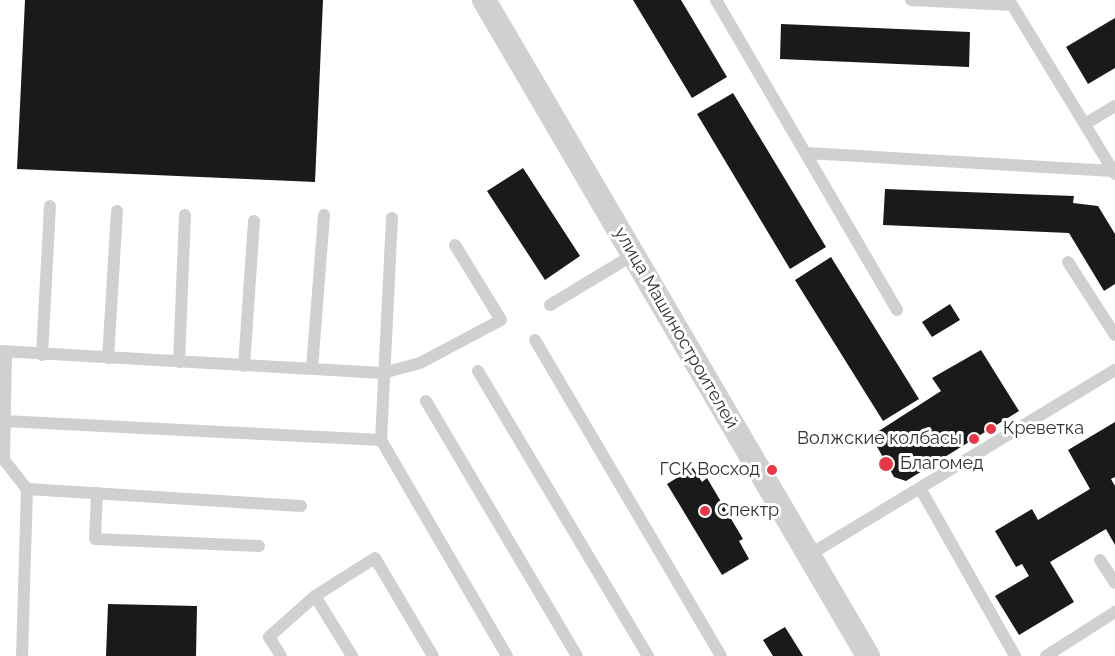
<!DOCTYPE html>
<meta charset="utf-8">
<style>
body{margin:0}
canvas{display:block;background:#fff}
</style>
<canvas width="1115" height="656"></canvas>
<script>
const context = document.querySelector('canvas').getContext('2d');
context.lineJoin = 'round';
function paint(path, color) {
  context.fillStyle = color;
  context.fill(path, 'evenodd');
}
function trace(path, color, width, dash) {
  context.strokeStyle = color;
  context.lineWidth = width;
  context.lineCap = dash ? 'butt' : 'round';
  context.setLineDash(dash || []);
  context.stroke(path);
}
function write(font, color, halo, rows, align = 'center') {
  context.font = font + ' Raleway,sans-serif';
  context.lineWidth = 6;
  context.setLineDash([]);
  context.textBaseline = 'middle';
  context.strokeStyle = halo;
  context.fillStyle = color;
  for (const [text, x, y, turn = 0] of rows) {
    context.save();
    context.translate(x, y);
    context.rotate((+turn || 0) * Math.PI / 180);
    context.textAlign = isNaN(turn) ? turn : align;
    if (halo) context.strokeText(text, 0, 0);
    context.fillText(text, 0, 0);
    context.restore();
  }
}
const building = new Path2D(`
 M25,0H323L315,182L17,169Z
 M633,0H681L727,77L692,98Z
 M1115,18V68L1088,84L1066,47Z
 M781,24L970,32L969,67L780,59Z
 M733,93L826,247L790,269L697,114Z
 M523,168L580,256L545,280L487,191Z
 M885,189L1074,196L1073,203L1098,206L1115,234V284L1104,291L1069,233L883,225Z
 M831,257L919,399L883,421L795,280Z
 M950,304L960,320L932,337L922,322Z
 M981,350L1019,411L906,481L894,477L871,436L941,391L932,378Z
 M1115,422V477L1111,479L1115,486V545L1106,529L1050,562L1074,602L1019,635L995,596L1029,576L1022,564L1016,567L995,531L1032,509L1038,520L1090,489L1068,450Z
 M693,468L702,482L707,478L743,539L739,541L749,559L722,575L667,484Z
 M108,604L197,606L196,656H106Z
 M785,627L800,651L803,656H773L763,640Z`);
const service = new Path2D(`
 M716,0L897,310
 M911,0L1012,5
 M1009,0L1115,174
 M1085,124L1115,106
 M807,153L1113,171
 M392,218L381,440L507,656
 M1068,262L1115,335
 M550,305L633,255
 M535,340L721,656
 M0,351L383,373L420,363L501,320L455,245
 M6,353L4,460L27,489L22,656
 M42,355L50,206
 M108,358L117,211
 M179,362L185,215
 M244,366L254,221
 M312,369L324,215
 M478,371L648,656
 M426,401L577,656
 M4,421L381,440
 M920,488L1015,656
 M27,489L301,506
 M97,493L95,539L259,546
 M809,555L1115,370
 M1100,560L1115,583
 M315,596L352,656
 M281,656L269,637L315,596L375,558L433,656
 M1046,656L1115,612`);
const minor = new Path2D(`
 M484,0L868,656`);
const markers = [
 [991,429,6,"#e63946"],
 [974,439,6,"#e63946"],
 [886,464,8,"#e63946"],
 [772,470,6,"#e63946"],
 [705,511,6,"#e63946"]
];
const streetNames = [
 ["улица Машиностроителей",676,328,60]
];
const poiNames = [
 ["Креветка",1003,429],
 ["Волжские колбасы",962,439,"right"],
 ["Благомед",900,464],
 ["ГСК Восход",760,470,"right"],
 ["Спектр",717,511]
];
paint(building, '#1a1a1a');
trace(service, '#d0d0d0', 12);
trace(minor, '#d0d0d0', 24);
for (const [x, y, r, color] of markers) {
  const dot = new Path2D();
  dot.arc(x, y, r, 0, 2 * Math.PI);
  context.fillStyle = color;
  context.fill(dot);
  trace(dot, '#fff', 2);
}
write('18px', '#333', '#fff', streetNames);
write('18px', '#333', '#fff', poiNames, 'left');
</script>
